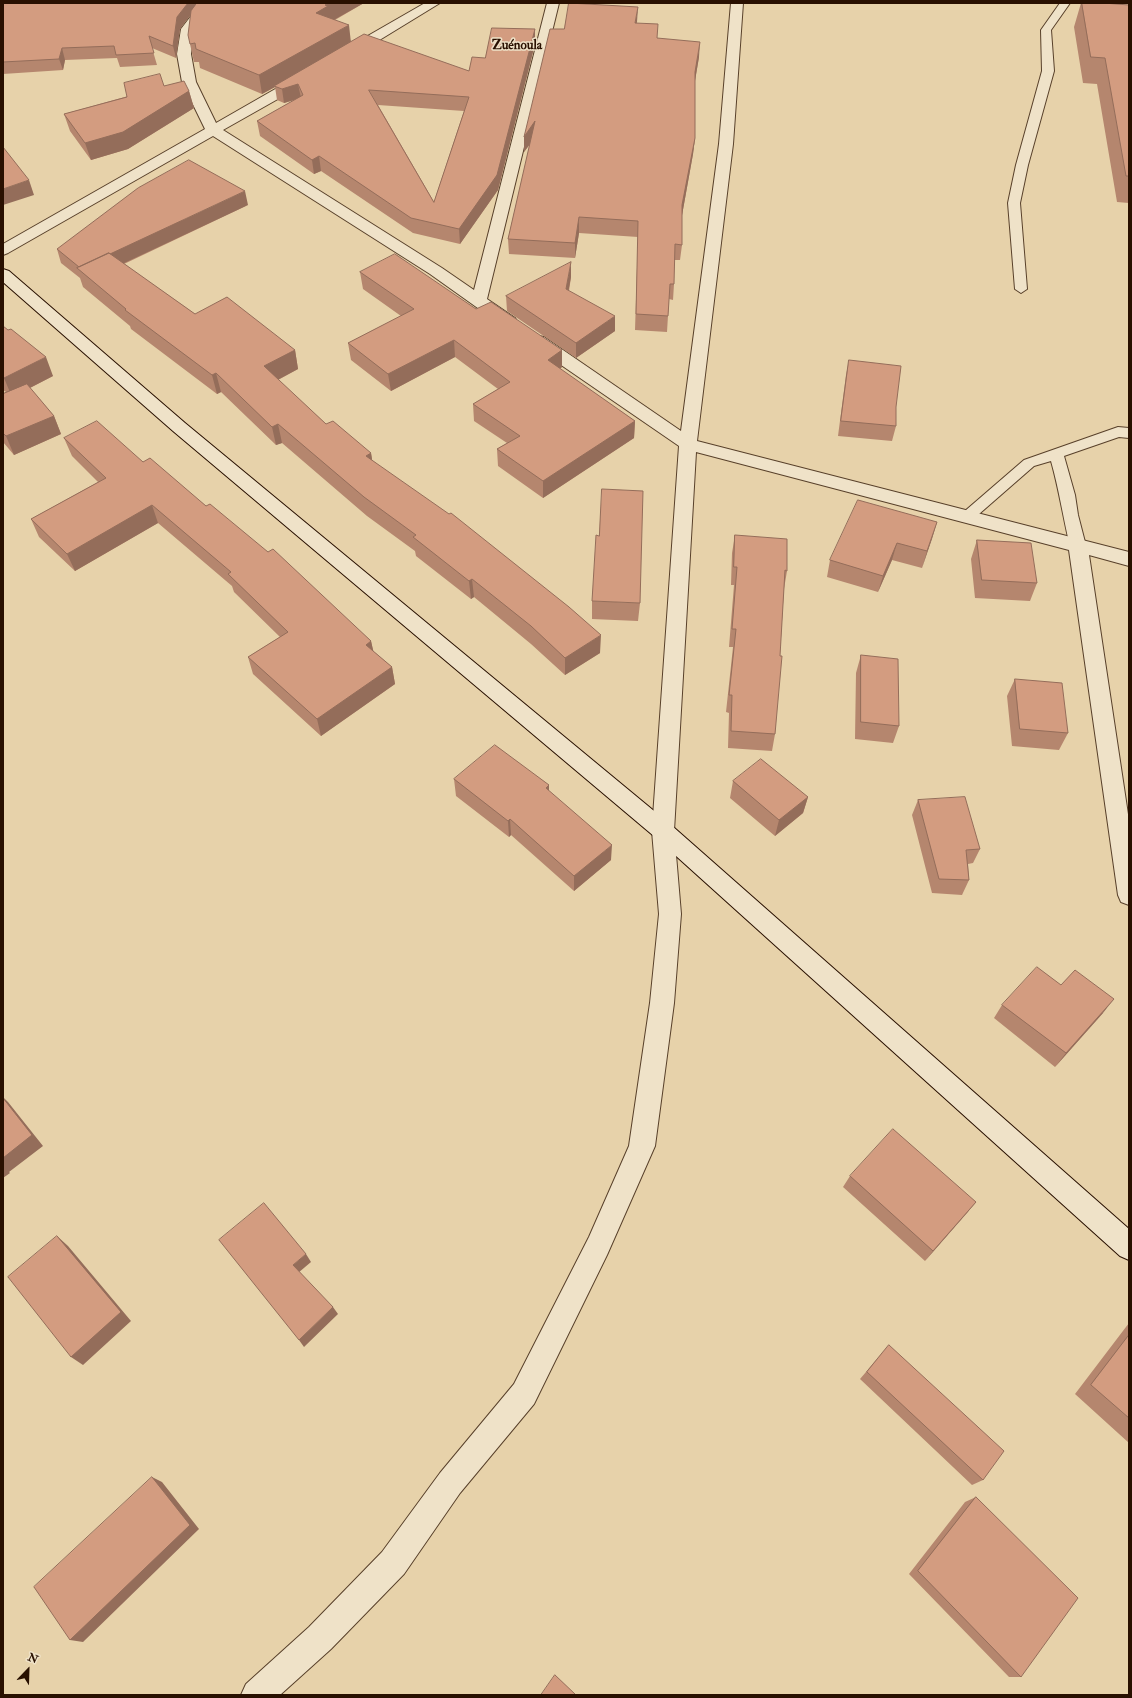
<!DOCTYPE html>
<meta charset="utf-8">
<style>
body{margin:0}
#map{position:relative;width:1132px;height:1698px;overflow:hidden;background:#e7d2aa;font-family:"IM FELL Double Pica",serif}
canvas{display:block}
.frame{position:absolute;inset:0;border:4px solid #291000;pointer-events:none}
.north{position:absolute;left:8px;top:1650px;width:40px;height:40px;-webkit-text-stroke:3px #efe2c8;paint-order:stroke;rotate:23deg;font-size:11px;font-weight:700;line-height:16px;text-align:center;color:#291000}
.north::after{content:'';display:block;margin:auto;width:14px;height:18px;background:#291000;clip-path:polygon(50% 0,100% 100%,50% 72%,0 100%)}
</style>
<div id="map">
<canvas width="1132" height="1698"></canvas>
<div class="frame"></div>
<div class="north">N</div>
</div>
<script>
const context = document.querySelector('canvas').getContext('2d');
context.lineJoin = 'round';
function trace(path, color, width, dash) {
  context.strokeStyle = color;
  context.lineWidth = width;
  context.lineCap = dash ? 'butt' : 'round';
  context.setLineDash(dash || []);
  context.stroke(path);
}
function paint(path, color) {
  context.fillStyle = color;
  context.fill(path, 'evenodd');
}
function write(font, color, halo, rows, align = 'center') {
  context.font = font + ' "IM FELL Double Pica",serif';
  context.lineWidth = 3;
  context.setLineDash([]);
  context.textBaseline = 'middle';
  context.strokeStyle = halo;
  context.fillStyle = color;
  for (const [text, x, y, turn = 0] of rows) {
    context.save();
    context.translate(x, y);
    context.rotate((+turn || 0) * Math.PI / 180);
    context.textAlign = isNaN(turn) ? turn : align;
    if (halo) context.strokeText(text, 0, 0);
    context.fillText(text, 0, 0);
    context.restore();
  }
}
const lane = new Path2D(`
 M1060,3H1070L1051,30L1054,71L1028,165L1020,203L1027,289L1021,293L1015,289L1008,203L1016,165L1042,71L1041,30Z
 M1118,427L1129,428V438L1119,437L1064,456L1075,495L1078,515L1086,546L1083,550L1078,551L1073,550L1070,546C1063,517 1059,489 1051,461L1034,466L971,521L966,522L961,521L958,517L1024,460Z`);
const street = new Path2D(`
 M201,3H213L194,29L191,54L196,82L216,123L298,76H308L310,79L308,82L223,130L442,268L474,290L547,3H559L487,299L515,318L517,322L515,326L509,327L503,326L430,274L213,136L8,253L3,255V244L205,129L182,82L177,54L181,29Z
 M425,3H440L355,55H345L343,52L345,49Z
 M731,3H743L733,144L697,441L1129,552V566L1089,555L1129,821V905L1121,902L1118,895L1069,550L696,452L674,831L681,914L674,1003L655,1146L607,1255L534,1404L460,1493L404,1574L331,1649L280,1695H241L246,1684L309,1627L382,1552L440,1473L514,1384L589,1237L629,1146L650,1003L659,914L652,831L679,446L532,345L530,341L532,337L538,336L544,337L681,431L719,144Z`);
const secondary = new Path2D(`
 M3,269L9,271L185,423L671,825L1129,1229V1260L1120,1256L655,837L173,431L3,282Z`);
const wall = new Path2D(`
 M3,3H364L335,20L351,41L469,71L485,58L535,29V44L498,190L460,244L413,233L321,171L314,174L260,136L257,121L294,100L284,103L277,100L275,87L262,94L200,68L199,62H194L190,44L191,14L180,29L176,58L152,48L157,65L120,67L117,58L65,60L63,70L3,74ZM378,105L464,111L434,202Z
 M1081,3H1103L1129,5V203L1117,202L1097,84L1083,83L1074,27Z
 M637,23L657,38L699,57L695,80V138L693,154L682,215V245L680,260H674V284L673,300L669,299L667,332L635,330L638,237L579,233L575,258L509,254L508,239L530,144L524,152V137L564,29Z
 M164,86L189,91L194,108L128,149L91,160L70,131L64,114Z
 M248,205L124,264L195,314L295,350L298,369L278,380L326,424L371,453L372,460L600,653L565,675L531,644L474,597L471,599L416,556L415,551L367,516L282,443L276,445L221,392L217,394L131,329L130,326L83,287L80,278L61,263L57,249Z
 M360,272L476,309L562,350V367L560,369L635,421L634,438L543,498L498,466L497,449L507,443L474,421L473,404L498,389L455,357L391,391L351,360L348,343L401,316L363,289Z
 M571,277L569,291L615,331L576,358L507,311L506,296Z
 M3,326L53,376L30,388L54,416L61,434L14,455L3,442V394L6,392L3,390Z
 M849,360L896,407V426L892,441L838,436L846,375Z
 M64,438L143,462L206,506L371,641L373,651L392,667L395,684L321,736L253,674L248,657L280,637L234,592L232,586L158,523L75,571L39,537L31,519L98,482L72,456Z
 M937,522L922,568L892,560L878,592L827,577L830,560Z
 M735,535L787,571L784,589L775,734L772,751L728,748L729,713L726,712L733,647H729L734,585H731L732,553Z
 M977,540L1037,583L1030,601L975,598L971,559Z
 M592,601L640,603L638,621L592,619Z
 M861,655L899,726L893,743L855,739L856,673Z
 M1015,679L1068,733L1059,750L1012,746L1007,696Z
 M454,779L549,785V791L611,860L574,891L511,835L509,837L456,796Z
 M733,781L808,797L803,813L775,836L730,798Z
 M918,800L980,849L973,863L968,864L969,880L962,895L932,893L912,815Z
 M1061,985L1103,1013L1055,1067L994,1018L1002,1005Z
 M850,1176L976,1202L925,1261L843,1187Z
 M1129,1323V1443L1075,1394Z
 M889,1345L983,1480L972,1485L860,1379Z
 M976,1497L1021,1677H1009L909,1574L965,1502Z`);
const shadedWall = new Path2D(`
 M188,3H197L198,5L180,29L176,58L173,46L177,17Z
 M329,3H364L330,22L316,13L325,5Z
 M638,7L637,22L634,38L635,23Z
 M349,25L351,43L274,86L275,87L262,94L259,75Z
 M535,29V44L498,190L460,244L459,229Z
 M700,42L699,57L694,87L695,72Z
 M62,48L65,60L63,70L59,59Z
 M298,84L301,98L284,103L282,89Z
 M189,91L194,108L128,149L91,160L85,143Z
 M535,121L536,136L524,152V137Z
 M695,138L693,154L681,221L682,205Z
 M319,156L321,171L314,174L312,160Z
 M29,180L34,195L3,205V189Z
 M245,191L248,205L90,279L80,268Z
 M579,217V233L575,258V243Z
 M571,262V277L566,304V289Z
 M615,316V331L576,358V343Z
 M454,340L455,357L391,391L388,374Z
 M295,350L298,369L268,385L264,366Z
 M562,350V367L548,377V360Z
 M46,357L53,376L12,397L4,378Z
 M216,373L221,392L217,394L212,375Z
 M54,416L61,434L14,455L6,436Z
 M635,421L634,438L543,498V481Z
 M278,424L282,443L276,445L272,427Z
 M371,453L374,471L366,456Z
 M152,505L158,523L75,571L67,554Z
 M937,522L932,539L922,568L927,551Z
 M897,543L892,560L878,592L883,576Z
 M472,579L474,597L471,599L469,581Z
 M601,635L600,653L565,675V658Z
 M371,641L375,658L366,645Z
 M392,667L395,684L321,736L317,719Z
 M549,785V802L546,788Z
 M808,797L803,813L775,836L779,820Z
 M510,819L511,835L509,837L508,821Z
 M612,845L611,860L574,891V876Z
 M1114,999L1103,1013L1055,1067L1066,1053Z
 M3,1097L8,1102L43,1146L9,1172L10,1173L3,1178Z
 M976,1202L967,1213L925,1261L933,1251Z
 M57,1236L68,1246L131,1321L83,1365L71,1357Z
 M306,1254L311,1262L298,1273L293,1265Z
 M333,1307L338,1314L304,1347L299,1340Z
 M152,1477L162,1482L199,1529L83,1642L70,1640Z`);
const building = new Path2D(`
 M3,3H188L177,17L173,46L149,36L154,53L116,55L114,46L62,48L59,59L3,62Z
 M197,3H329L325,5L328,6L316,13L349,25L259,75L196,49L195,43L190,44L188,35L191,11Z
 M569,3L638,7L635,23L658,24L657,38L700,42L695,72V138L682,205V245L675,244L674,284H670L668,316L636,314L638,221L579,217L575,243L508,239L535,121L524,137L550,29H564Z
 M1082,3H1103L1129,5V176H1126L1105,58L1091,57Z
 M492,28L535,29L497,175L459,229L411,218L319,156L312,160L257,121L303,95L298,84L282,89L274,86L364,34L469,71L472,57L485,58ZM369,90L469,97L434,202Z
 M160,74L164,86L184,81L189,91L123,132L85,143L64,114L127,97L124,83Z
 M3,147L29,180L3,189Z
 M189,160L245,191L110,254L109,253L79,267L57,249L138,188Z
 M109,253L195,314L227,297L295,350L264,366L326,424L333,421L371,453L366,456L449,514L451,513L569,607L601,635L565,658L531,626L472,579L469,581L413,537L416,535L364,497L278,424L272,427L216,373L212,375L125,310L126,309L77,268Z
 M395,254L476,309L491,302L562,350L548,360L635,421L543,481L497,449L520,436L473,404L510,382L454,340L388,374L348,343L414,309L360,272Z
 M571,262L566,289L615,316L576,343L506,296Z
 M3,326L8,330L11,329L46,357L4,378H3Z
 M849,360L901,366L896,407V426L841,421Z
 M27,384L54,416L6,436L3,433V394Z
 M97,421L143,462L150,458L206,506L210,504L268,552L273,549L371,641L366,645L392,667L317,719L248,657L288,632L228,574L231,572L152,505L67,554L31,519L106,478L64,438Z
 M602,489L643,491L640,603L592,601L596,535L599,536Z
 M858,500L937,522L927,551L897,543L883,576L830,560Z
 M735,535L787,539V571L785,570L780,656H782L775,734L731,731L732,695H729L736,629H732L737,567H734Z
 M977,540L1031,543L1037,583L982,580Z
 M861,655L898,659L899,726L861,722Z
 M1015,679L1062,683L1068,733L1020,729Z
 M495,745L549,785L546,788L612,845L574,876L510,819L508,821L454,779Z
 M761,759L808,797L779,820L733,781Z
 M965,797L980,849L966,850L969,880L939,879L918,800Z
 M1037,967L1061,985L1075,970L1114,999L1066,1053L1002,1005Z
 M3,1098L32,1135L3,1158Z
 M893,1129L976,1202L933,1251L850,1176Z
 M264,1203L306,1254L293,1265L333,1307L299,1340L219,1240Z
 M57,1236L121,1312L71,1357L8,1277Z
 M1129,1335V1418L1091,1385Z
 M889,1345L1004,1451L983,1480L867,1372Z
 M152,1477L190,1525L70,1640L34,1587Z
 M976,1497L1078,1598L1021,1677L918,1571Z
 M555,1675L576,1695H541Z`);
const farDistrictnames = [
 ["Zuénoula",517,46]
];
trace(lane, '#58402a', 2);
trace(street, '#58402a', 2);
trace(secondary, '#291000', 2);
paint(lane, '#efe2c8');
paint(street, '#efe2c8');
paint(secondary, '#efe2c8');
paint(wall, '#b5866e');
paint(shadedWall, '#946d5a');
paint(building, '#d39c80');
trace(building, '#946d5a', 1);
write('bold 13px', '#291000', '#efe2c8', farDistrictnames);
</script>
